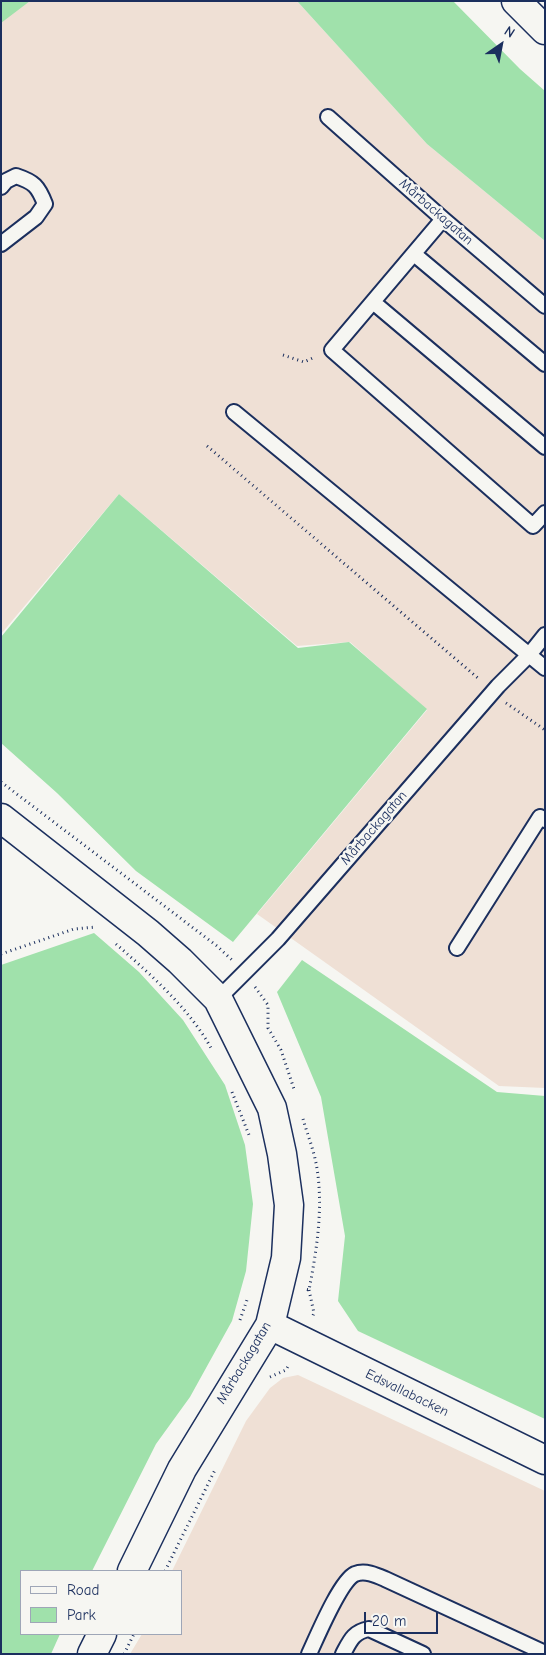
<!DOCTYPE html>
<meta charset="utf-8">
<style>
body{margin:0}
#map{position:relative;width:546px;height:1655px;overflow:hidden;background:#f6f6f2;font-family:"Comic Neue",sans-serif}
canvas{display:block}
.frame{position:absolute;inset:0;border:2px solid #1b2f5e;pointer-events:none}
.legend{position:absolute;left:20px;top:1570px;width:162px;height:65px;box-sizing:border-box;background:#f6f6f2;border:1px solid #9ea6b7;margin:0;padding:6px 9px;list-style:none;font-size:15px;color:#1b2f5e}
.legend li{display:flex;align-items:center;gap:10px;height:25px}
.legend b{width:25px;border:1px solid #9ea6b7}
.north{position:absolute;left:476px;top:20px;width:50px;height:50px;-webkit-text-stroke:4px #f6f6f2;paint-order:stroke;rotate:33deg;font-size:14px;font-weight:700;line-height:20px;text-align:center;color:#1b2f5e}
.north::after{content:'';display:block;margin:auto;width:18px;height:22px;background:#1b2f5e;clip-path:polygon(50% 0,100% 100%,50% 72%,0 100%)}
.scale{position:absolute;left:364px;top:1612px;width:74px;height:22px;box-sizing:border-box;border:2px solid #1b2f5e;border-top:0;padding-left:6px;font-size:15px;line-height:18px;white-space:nowrap;color:#1b2f5e;-webkit-text-stroke:4px #f6f6f2;paint-order:stroke}
</style>
<div id="map">
<canvas width="546" height="1655"></canvas>
<div class="frame"></div>
<ul class="legend">
<li><b style="height:6px;background:#f6f6f2"></b>Road</li>
<li><b style="height:14px;background:#a0e1ab"></b>Park</li>
</ul>
<div class="north">N</div>
<div class="scale">20 m</div>
</div>
<script>
const context = document.querySelector('canvas').getContext('2d');
context.lineJoin = 'round';
function paint(path, color) {
  context.fillStyle = color;
  context.fill(path, 'evenodd');
}
function trace(path, color, width, dash) {
  context.strokeStyle = color;
  context.lineWidth = width;
  context.lineCap = dash ? 'butt' : 'round';
  context.setLineDash(dash || []);
  context.stroke(path);
}
function write(font, color, halo, rows, align = 'center') {
  context.font = font + ' "Comic Neue",sans-serif';
  context.lineWidth = 4.5;
  context.setLineDash([]);
  context.textBaseline = 'middle';
  context.strokeStyle = halo;
  context.fillStyle = color;
  for (const [text, x, y, turn = 0] of rows) {
    context.save();
    context.translate(x, y);
    context.rotate((+turn || 0) * Math.PI / 180);
    context.textAlign = isNaN(turn) ? turn : align;
    if (halo) context.strokeText(text, 0, 0);
    context.fillText(text, 0, 0);
    context.restore();
  }
}
const built = new Path2D(`
 M1,1H297L427,144L545,241V1088L499,1086L257,914L427,710L350,642L297,646L119,494L1,634Z
 M298,1375L545,1491V1654H130L142,1634H181V1571H172L246,1421L270,1388L283,1378Z`);
const green = new Path2D(`
 M1,1H30L1,23Z
 M297,1H453L520,69L545,91V241L427,144Z
 M119,494L298,648L349,642L427,709L233,942L136,871L57,793L1,743V637Z
 M94,933L139,972L183,1020L225,1085L245,1145L253,1204L246,1271L232,1321L190,1397L156,1444L92,1571H21V1634H60L51,1654H1V965Z
 M302,960L497,1092L545,1096V1419L358,1331L338,1301L345,1236L321,1097L277,992Z`);
const path = new Path2D(`
 M283,355L304,362L315,357
 M207,446L479,679
 M506,703L545,730
 M1,782L217,946L232,960
 M116,944C150,974 189,1008 211,1048
 M1,954L74,929L96,927
 M255,987L268,1005V1028L281,1050L294,1089
 M232,1092L249,1135
 M303,1119C307,1133 313,1148 316,1163C324,1204 317,1249 309,1290L304,1289
 M309,1290L314,1313L312,1318
 M240,1320L247,1300
 M270,1377L286,1370L289,1364
 M165,1571L216,1468
 M124,1654L134,1634`);
const service = new Path2D(`
 M328,117L443,219L545,306
 M1,187L6,181L16,176C34,182 38,186 45,204L36,217L1,244
 M443,219L332,350L533,526L545,513
 M414,254L545,364
 M373,302L545,447
 M234,412L545,668
 M457,948L540,817L545,820
 M218,999L278,939L498,686L529,655L545,635
 M309,1654C317,1637 340,1581 355,1574C365,1570 376,1575 385,1579L545,1653
 M343,1654C350,1641 353,1632 369,1629L423,1654`);
const minor = new Path2D(`
 M1,818L148,933L180,961L218,999L272,1108L282,1154L289,1205L286,1258L270,1325L182,1469L132,1571
 M270,1325L545,1460
 M92,1654L102,1634`);
const motorway = new Path2D(`
 M516,1L545,30`);
const streetNames = [
 ["Mårbackagatan",436,212,41],
 ["Mårbackagatan",374,828,-49],
 ["Mårbackagatan",244,1363,-59],
 ["Edsvallabacken",407,1393,26]
];
paint(built, '#efe0d5');
paint(green, '#a0e1ab');
trace(service, '#1b2f5e', 18);
trace(minor, '#1b2f5e', 31);
trace(motorway, '#1b2f5e', 31);
trace(path, '#1b2f5e', 3, [1, 4]);
trace(service, '#f6f6f2', 14);
trace(minor, '#f6f6f2', 28);
trace(motorway, '#f6f6f2', 28);
write('14px', '#1b2f5e', '#f6f6f2', streetNames);
</script>
